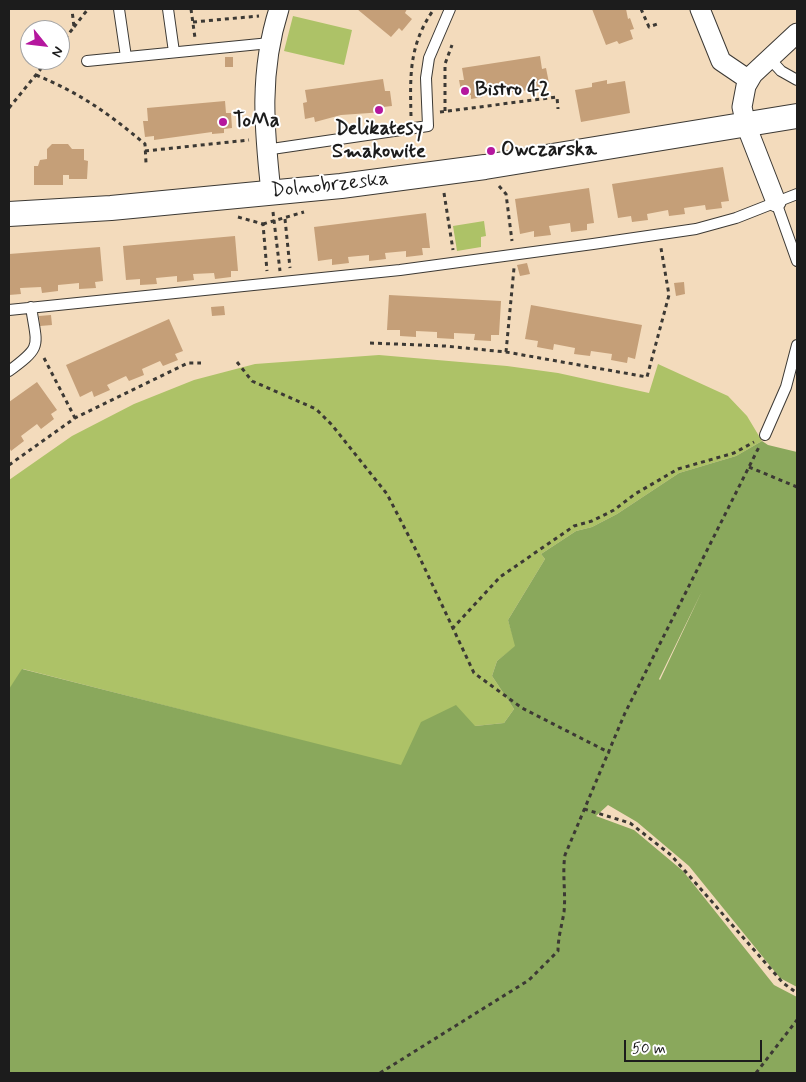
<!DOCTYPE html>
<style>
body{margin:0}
#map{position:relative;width:806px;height:1082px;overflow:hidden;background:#f3dbbc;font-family:Mynerve,sans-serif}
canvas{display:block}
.frame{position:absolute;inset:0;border:10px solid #1c1c1c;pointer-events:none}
.north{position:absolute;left:20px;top:20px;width:50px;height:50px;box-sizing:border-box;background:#fff;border:1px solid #a4a4a4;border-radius:50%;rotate:119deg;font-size:14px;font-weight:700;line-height:20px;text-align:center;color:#1c1c1c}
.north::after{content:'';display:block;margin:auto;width:18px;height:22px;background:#b5179e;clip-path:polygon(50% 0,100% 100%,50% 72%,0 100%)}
.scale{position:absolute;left:624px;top:1040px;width:138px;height:22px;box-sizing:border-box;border:2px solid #1c1c1c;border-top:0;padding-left:6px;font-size:15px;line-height:18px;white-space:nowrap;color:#1c1c1c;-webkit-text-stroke:4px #fff;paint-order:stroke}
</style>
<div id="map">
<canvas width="806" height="1082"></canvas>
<div class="frame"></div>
<div class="north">N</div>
<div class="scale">50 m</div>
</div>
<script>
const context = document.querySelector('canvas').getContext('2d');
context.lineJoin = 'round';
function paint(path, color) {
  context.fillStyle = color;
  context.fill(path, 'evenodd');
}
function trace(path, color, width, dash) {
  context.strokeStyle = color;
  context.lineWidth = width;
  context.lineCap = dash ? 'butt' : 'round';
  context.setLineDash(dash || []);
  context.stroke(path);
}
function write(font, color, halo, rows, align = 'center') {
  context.font = font + ' Mynerve,sans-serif';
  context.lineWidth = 4;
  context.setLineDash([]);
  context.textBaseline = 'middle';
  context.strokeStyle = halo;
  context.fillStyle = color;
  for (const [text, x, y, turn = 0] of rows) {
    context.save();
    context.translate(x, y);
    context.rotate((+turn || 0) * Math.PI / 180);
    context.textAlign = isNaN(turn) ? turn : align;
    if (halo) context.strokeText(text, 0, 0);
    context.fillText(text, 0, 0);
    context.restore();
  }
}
const green = new Path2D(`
 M293,16L352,30L344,65L284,51Z
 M484,221L486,236L481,237V247L457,251L453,226Z
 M379,355L507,366L558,373L649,393L658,364L728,396L747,416L762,441L736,456L679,473L617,514L592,527L576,531L541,554L545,559L508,620L516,646L497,661L492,676L514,709L504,723L475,726L401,766L23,669L9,690V480L72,436L134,404L194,380L255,364Z`);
const forest = new Path2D(`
 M762,441L768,445L797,452V987L780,978L689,866L637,822L608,805L596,816L634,830L683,871L774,985L797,997V1073H9V689L22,669L401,765L421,722L456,705L475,726L504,723L514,709L492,676L497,661L515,646L508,620L545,559L541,554L576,531L592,527L617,514L679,473L736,456ZM702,591L660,680L659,679Z`);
const building = new Path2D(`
 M357,9H407L405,13L412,19L402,31L399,28L391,37Z
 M592,9H626L628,19L630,18L634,29L630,30L633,39L619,44L617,41L606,45Z
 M540,56L542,69L546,68L549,83L540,85V89L482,95L483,97L471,99V95L462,96L459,80H464L462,68Z
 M225,57H233V67H225Z
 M383,79L385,91H390L392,106L383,107L384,112L341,115L315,122L314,117L305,119L303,103L307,102L305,90Z
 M607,80V84L625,81L630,113L581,122L575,90L592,87V83Z
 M225,101L226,113H231L232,128L224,129V133L212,134V132L154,140V136L145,137L143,121H148L147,108Z
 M52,144H68L72,149H84V160L88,161L87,179H69V175H63V185H34V166H38L40,160L47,159V149Z
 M723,167L729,201L721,202L722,208L706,210L705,205L684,208L685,214L669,216L668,210L647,214L648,220L632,222L631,216L618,218L612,184Z
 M589,188L594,223L587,224V230L571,232L570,223L549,226L551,235L534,237V231L520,234L515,199Z
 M426,213L430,248H422L423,255L406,257V251L385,253L386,259L369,261V255L348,257L349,263L332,265V259L318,261L314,227Z
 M235,236L238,271H231V277L215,279L214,273L193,274L194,280L177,282V276L156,278L157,284L140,285V279L126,280L123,246Z
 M100,247L103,281L95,282L96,288L79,289V283L58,285V291L42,293L41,287L20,288L21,294L9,295V254Z
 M527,263L530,274L520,276L517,265Z
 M684,282L685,294L676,296L674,283Z
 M389,295L501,301L499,335H491V341L474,340L475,334L454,333V339L437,338V332L416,331V337L400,336V330H387Z
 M531,305L642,325L635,359L628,357L627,363L611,360L612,354L591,351L590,356L574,354L575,348L554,344L553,350L537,347L538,341L525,339Z
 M224,306L225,315L212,316L211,307Z
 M51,315L52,325L40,326L39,316Z
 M169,319L183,351L175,354L178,360L163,366L160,361L142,369L144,375L129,381L126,376L107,385L110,390L94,397L92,391L80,397L66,365Z
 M37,382L57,410L51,414L54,419L41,429L37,424L21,436L24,441L11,451L9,447V402Z`);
const path = new Path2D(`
 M191,9L195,38
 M641,9L649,27L660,23
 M193,22L259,16
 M74,27L88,9
 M60,45L74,27L72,10
 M36,75C80,93 108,113 145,144L146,163
 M9,108L48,60
 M445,111V64L452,45
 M440,112L557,97L558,109
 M411,116C410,76 409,46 432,12
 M145,151L249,140
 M499,186L506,194L512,241
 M444,193L453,250
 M273,212L280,271
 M238,217L263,224L267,271
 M285,219L290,268
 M263,224L304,212
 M370,343L445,346L506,352L647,377L669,295L661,248
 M506,352L514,268
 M44,358L75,418
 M237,362L252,381L316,409L332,425L387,494L418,554L474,673L522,708L610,753
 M9,465L75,418L188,363H201
 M749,467L797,487
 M452,629L500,577L574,526L592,521L614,510L635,494L678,469L734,453L754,442
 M584,809L630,823L671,855L783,983L797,993
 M380,1073L529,980L558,951C558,937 562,925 564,912C566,893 562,874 565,855L625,713L759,447
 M756,1073L797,1020`);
const service = new Path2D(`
 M119,9L126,57
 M168,9L174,52
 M770,59L781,71L797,80
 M87,61L270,43
 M265,150L428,126L426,78L429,58L450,9
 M776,202L797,261
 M9,310L400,270L593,244L696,229L736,218L797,194
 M9,371C43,346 37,347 31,307
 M765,435L786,387L797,345`);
const minor = new Path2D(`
 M700,9L721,61L749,80
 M271,192C264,128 259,72 279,9
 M776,202L746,125L742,107L746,86L753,74L797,33`);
const tertiary = new Path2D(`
 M9,214L111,208L341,186L485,167L797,116`);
const markers = [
 [465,91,5,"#b5179e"],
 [379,110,5,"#b5179e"],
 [223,122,5,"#b5179e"],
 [491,151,5,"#b5179e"]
];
const poiNames = [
 ["Bistro 42",475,91],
 ["ToMa",233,122],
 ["Delikatesy",379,130,"center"],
 ["Smakowite",379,153,"center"],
 ["Owczarska",501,151]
];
const streetNames = [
 ["Dolnobrzeska",330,186,-6]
];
paint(green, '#adc267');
paint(forest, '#8aa85c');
paint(building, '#c59f78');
trace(service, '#3c3934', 12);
trace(minor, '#3c3934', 21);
trace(tertiary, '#3c3934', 26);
trace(path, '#3c3934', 3, [4, 4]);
trace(service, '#fff', 10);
trace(minor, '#fff', 19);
trace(tertiary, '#fff', 24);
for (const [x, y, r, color] of markers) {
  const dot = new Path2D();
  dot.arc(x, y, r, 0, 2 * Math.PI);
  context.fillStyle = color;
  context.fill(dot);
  trace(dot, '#fff', 2);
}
write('bold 20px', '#1c1c1c', '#fff', poiNames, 'left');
write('20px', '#1c1c1c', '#fff', streetNames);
</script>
